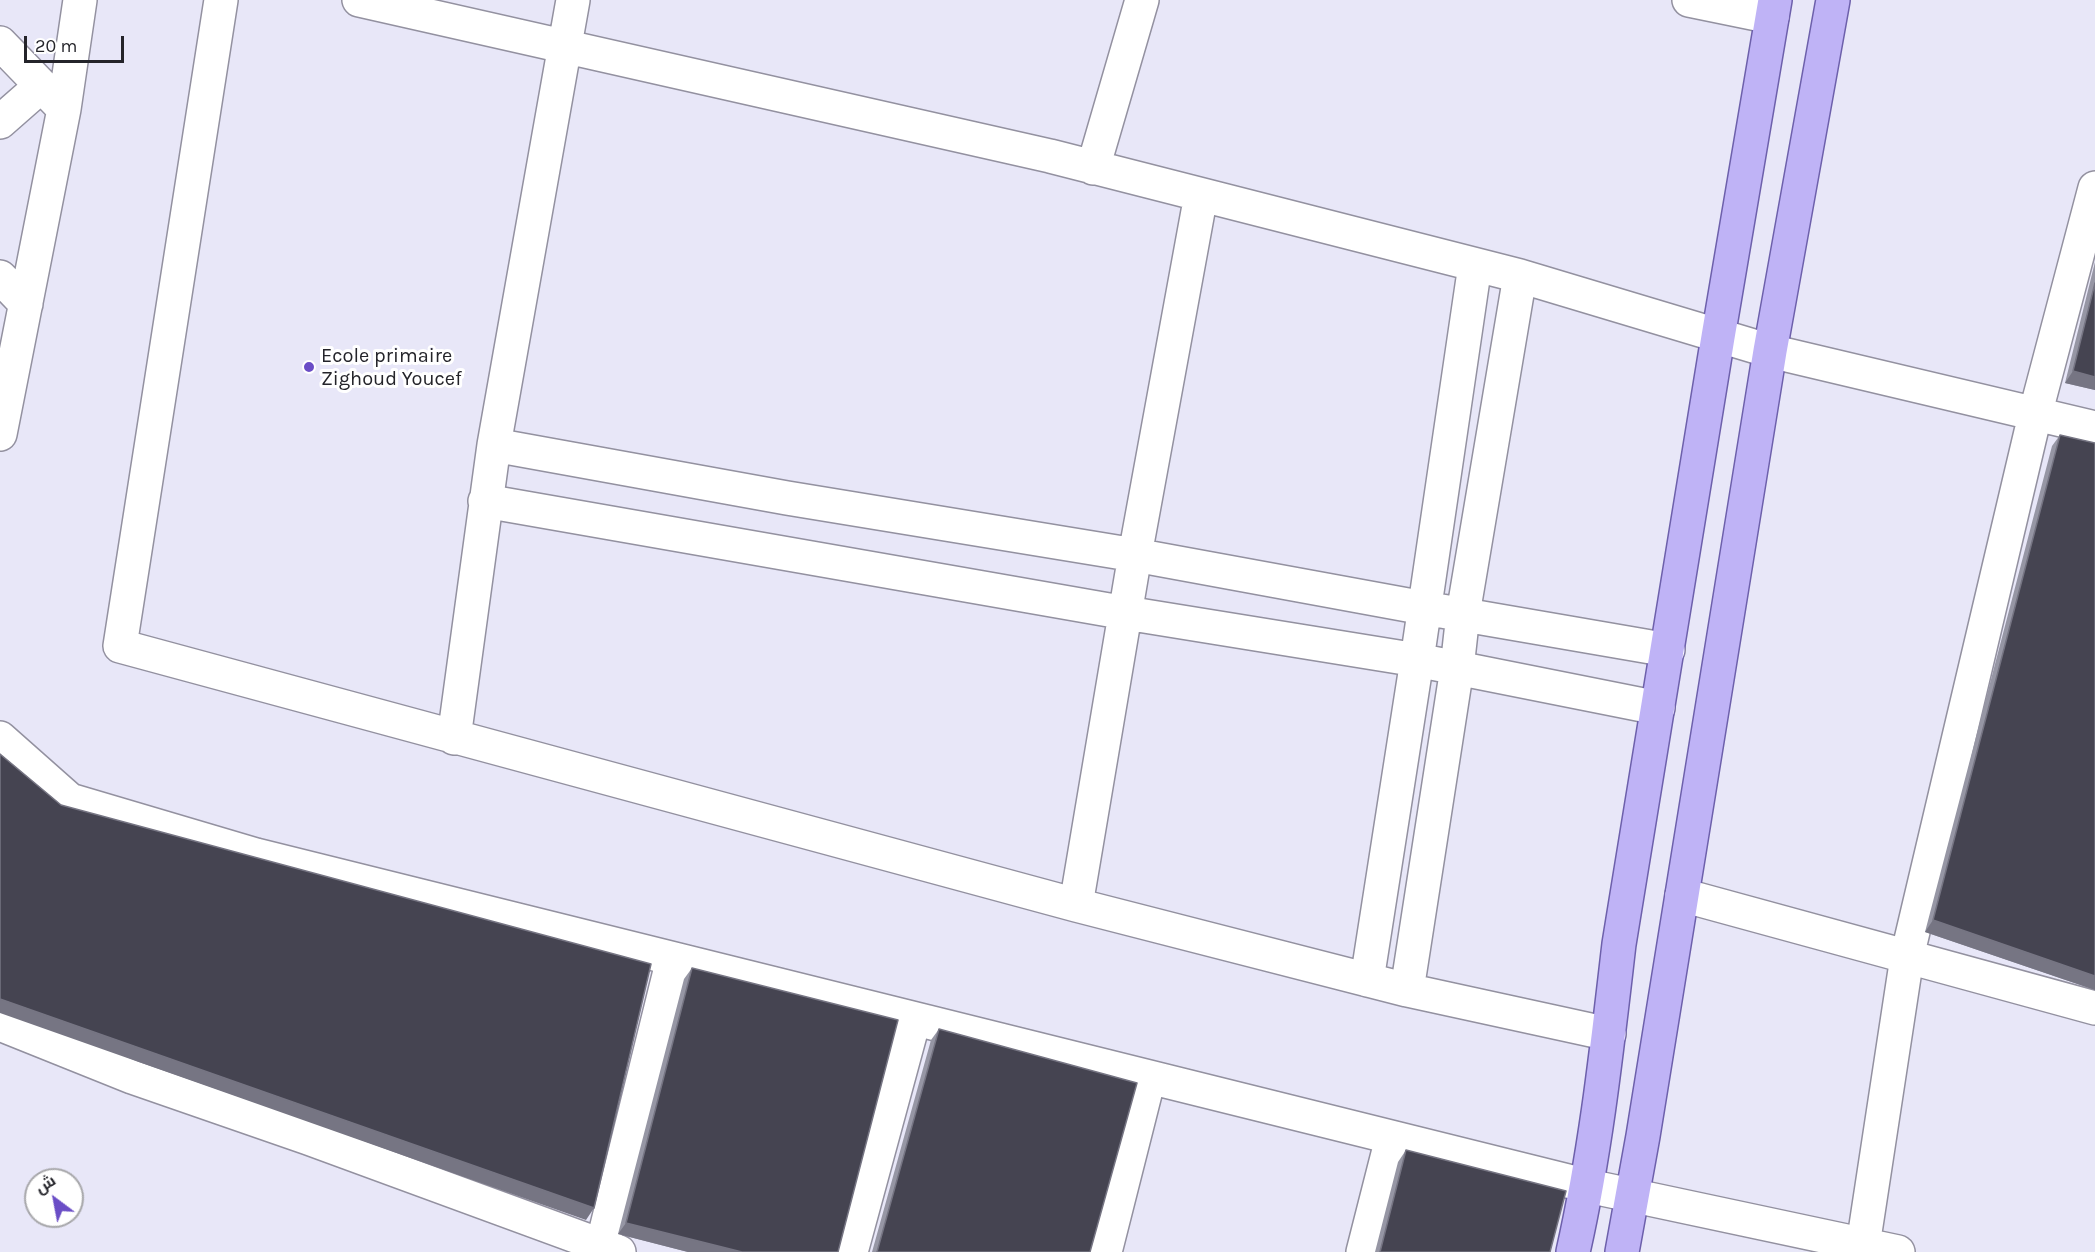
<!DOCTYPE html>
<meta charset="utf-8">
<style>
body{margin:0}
#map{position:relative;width:2095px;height:1252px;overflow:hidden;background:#e8e7f8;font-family:Karla,Cairo,sans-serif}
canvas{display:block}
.north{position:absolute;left:24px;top:1168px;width:60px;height:60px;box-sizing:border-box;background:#fff;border:2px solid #a7a7aa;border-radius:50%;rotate:328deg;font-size:16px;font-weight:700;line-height:24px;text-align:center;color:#24242a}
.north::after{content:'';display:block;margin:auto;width:21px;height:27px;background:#6a4dc6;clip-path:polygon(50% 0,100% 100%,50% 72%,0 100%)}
.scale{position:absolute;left:24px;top:36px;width:100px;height:27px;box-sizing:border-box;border:3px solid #24242a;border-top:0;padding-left:8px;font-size:18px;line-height:21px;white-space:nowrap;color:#24242a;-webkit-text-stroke:4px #fff;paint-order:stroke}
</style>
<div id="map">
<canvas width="2095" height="1252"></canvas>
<div class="north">ش</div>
<div class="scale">20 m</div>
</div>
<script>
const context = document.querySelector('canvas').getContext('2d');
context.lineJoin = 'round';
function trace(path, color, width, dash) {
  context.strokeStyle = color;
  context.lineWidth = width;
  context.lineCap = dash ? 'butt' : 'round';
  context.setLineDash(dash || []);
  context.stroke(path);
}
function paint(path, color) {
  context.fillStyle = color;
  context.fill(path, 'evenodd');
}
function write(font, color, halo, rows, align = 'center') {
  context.font = font + ' Karla,sans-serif';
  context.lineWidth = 6;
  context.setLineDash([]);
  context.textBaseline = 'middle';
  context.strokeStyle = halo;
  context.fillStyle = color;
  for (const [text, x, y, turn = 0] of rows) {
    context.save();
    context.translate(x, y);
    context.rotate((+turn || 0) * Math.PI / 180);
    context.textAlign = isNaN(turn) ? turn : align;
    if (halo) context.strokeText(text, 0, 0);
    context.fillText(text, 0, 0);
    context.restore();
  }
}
const minor = new Path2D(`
 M221,0L120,646L1076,905L1407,990L1609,1034
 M359,0L1050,156L1520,276L1770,351L2095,428
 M1689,0L1772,17
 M0,43L64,109L0,434
 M64,109L80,0
 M0,122L41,86
 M1093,168L1142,0
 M0,277L26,304
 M494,445L787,498L1135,555L1424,608L1668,650
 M485,501L1126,613L1417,660L1658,708
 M0,738L70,800L256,855L1588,1186L1898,1252
 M454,738L494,445L573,0
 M1682,895L2095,1008
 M1076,905L1135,555L1201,195
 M1367,980L1417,660L1475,265
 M1407,990L1457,668L1463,614L1520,276
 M0,1024L132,1077L308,1138L619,1252
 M602,1246L673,959
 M851,1252L914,1020
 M1105,1252L1149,1078
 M1363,1252L1392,1138
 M1862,1252L1907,957L2035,415L2095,188`);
const major = new Path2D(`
 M1573,1252C1596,1150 1607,1047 1619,944L1718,337L1775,0
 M1622,1252L1643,1136L1770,351L1833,0`);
const wall = new Path2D(`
 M2095,262V390L2065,383Z
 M2060,435L2095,990L1925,932L2052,446Z
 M692,968L838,1252H688L618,1234L684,979Z
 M939,1029L1090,1252H872L931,1040Z
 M1406,1150L1550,1252H1375L1398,1162Z`);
const shadedWall = new Path2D(`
 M2073,371L2095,377V390L2065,383Z
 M1933,920L2095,976V990L1925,932Z
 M0,999L594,1208L586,1220L0,1013Z
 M626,1223L742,1252H688L618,1234Z`);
const building = new Path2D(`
 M2095,283V377L2073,371Z
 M2060,435L2095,443V976L1933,920Z
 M0,754L61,805L651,964L594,1208L0,999Z
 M692,968L898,1020L838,1252H742L626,1223Z
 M939,1029L1137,1083L1090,1252H877Z
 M1406,1150L1566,1191L1550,1252H1380Z`);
const markers = [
 [309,367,6,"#6a4dc6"]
];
const poiNames = [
 ["Ecole primaire",321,356],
 ["Zighoud Youcef",321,379]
];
trace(minor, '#9391a0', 36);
trace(major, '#6d60ab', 36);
trace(minor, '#fff', 33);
trace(major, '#bfb3f6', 33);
paint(wall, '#9696a4');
paint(shadedWall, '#767583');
paint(building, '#454451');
trace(building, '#767583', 1.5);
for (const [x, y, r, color] of markers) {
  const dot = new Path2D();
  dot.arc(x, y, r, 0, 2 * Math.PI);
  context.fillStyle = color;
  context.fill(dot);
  trace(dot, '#fff', 2);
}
write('20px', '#24242a', '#fff', poiNames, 'left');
</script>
